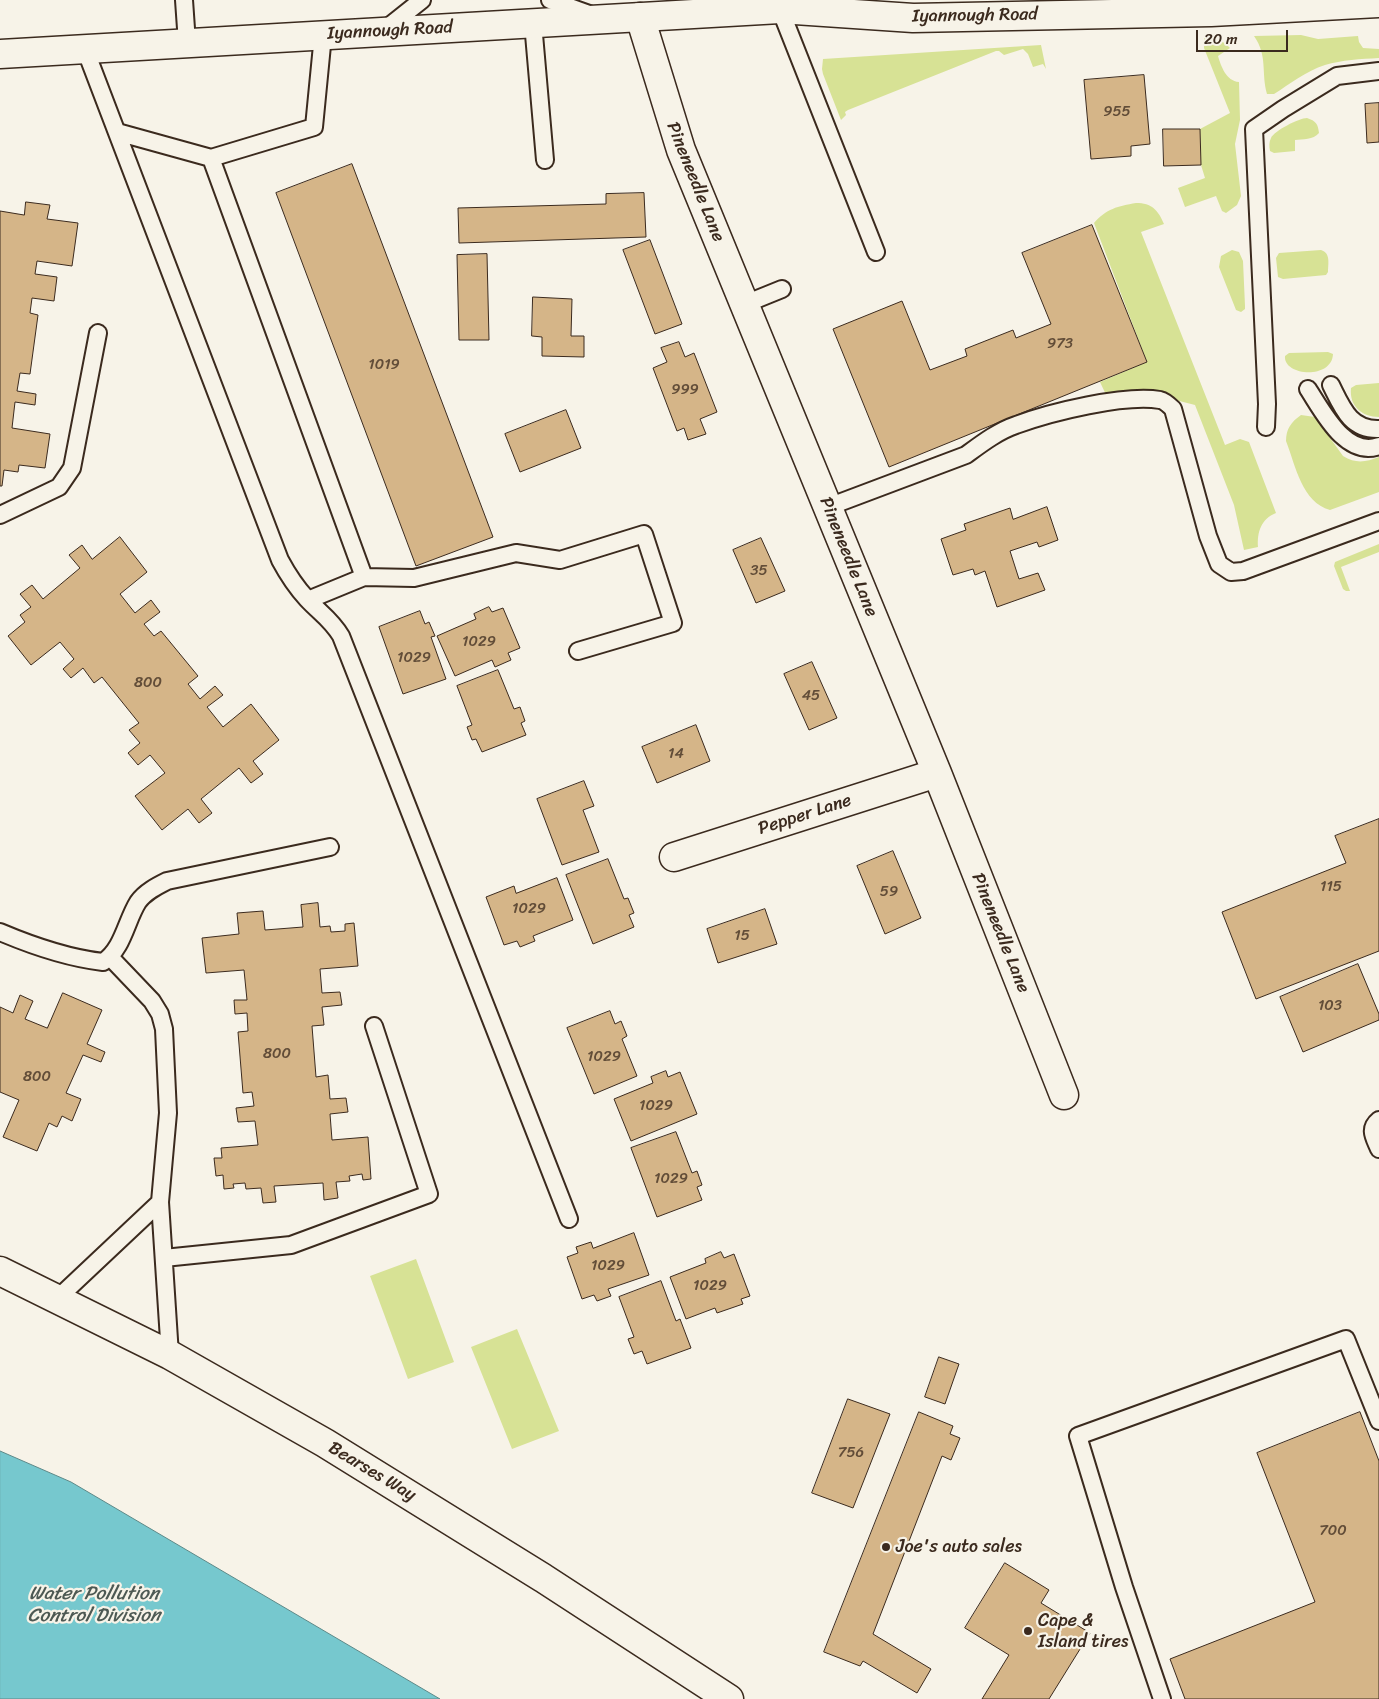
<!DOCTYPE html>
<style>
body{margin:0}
#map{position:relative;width:1379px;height:1699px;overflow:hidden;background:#f7f3e8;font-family:Sriracha,sans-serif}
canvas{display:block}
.scale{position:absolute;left:1196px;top:30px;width:92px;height:22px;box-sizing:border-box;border:2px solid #3b2a1e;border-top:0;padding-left:6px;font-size:15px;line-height:18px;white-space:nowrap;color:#3b2a1e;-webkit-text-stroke:4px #f7f3e8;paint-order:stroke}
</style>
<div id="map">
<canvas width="1379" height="1699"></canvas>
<div class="scale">20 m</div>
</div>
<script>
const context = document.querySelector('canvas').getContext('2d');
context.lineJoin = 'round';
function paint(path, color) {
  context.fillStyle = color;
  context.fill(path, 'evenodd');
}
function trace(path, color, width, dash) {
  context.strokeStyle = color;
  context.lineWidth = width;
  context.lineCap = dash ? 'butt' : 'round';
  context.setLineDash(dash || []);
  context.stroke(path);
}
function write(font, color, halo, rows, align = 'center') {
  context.font = font + ' Sriracha,sans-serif';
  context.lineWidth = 4.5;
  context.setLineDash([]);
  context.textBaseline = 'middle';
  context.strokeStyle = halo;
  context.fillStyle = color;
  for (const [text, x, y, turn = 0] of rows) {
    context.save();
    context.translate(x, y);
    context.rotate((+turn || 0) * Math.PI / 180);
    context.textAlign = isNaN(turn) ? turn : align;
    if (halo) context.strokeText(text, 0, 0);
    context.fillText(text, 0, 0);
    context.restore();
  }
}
const green = new Path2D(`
 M1301,35L1318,39L1358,36L1359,42L1363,48L1379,49V58C1361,59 1342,60 1325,65C1306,71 1290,84 1274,94H1267C1261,73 1268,56 1254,36Z
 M1204,38C1214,38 1223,40 1230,48L1218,56C1221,66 1226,81 1239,82L1240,120L1235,144L1241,196L1237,205L1226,213L1222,211L1216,196L1185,207L1178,188L1205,178L1201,165L1200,129L1230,113L1204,48Z
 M1041,45L1046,69L1043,64L1033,67L1028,54L1023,49L1004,55L999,51H996L848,110L845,112L846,115L841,120L823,74L822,69L823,59Z
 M1307,118C1316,121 1318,124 1319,133C1313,140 1303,139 1295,140V151L1274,153L1270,151C1269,146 1269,142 1271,138C1274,131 1299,118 1307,118Z
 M1136,203C1152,203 1158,210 1164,224L1141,232L1225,445L1240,439L1249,442L1276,513C1261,519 1257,532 1258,547L1244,550L1234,505L1195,405L1156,395L1108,399L1100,382L1147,362L1094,223C1106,209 1118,206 1136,203Z
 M1232,250L1239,252L1243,261L1245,306V309L1241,312L1236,310L1219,267L1221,256Z
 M1321,250C1331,253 1328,264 1328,272L1326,275L1283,279L1278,277L1276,258L1279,253Z
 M1328,352L1333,354C1332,380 1283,376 1285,356L1289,353Z
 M1379,383V417C1362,417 1349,406 1351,388L1356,385Z
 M1301,415L1315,417L1343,456C1356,464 1366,462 1379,457V492L1330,510C1302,502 1296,467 1286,441C1286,429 1291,422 1301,415Z
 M1379,544V552L1341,567L1350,591H1346L1343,589L1334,566L1335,562Z
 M416,1259L454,1362L408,1379L370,1276Z
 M517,1329L559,1431L512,1449L471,1347Z`);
const water = new Path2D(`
 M0,1451L71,1482L440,1699H0Z`);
const building = new Path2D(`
 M1144,75L1150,144L1131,146V156L1091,159L1084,80Z
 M1379,103V142L1367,143L1365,104Z
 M1163,129H1200L1201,165L1164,166Z
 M352,164L493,537L416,566L276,193Z
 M644,193L646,237L459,243L458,208L606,204V194Z
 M26,202L50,205L47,219L78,223L72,266L37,261L35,274L57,277L54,301L32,298L30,313L38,315L30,374L20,373L17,391L36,394L35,405L15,402L12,428L50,434L45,468L19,465L18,472L4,470L2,486H0V211L24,215Z
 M1092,225L1147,362L889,467L833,329L902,301L930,370L967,356L965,349L1013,330L1016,338L1051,324L1022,253Z
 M650,240L682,324L655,334L623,250Z
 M487,254L489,340H459L457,255Z
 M533,297L572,299L571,336H584V357L542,356V337L532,336Z
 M679,342L685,357L694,353L717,412L700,419L706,434L688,440L684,428L677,431L653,368L667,362L661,348Z
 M566,410L581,448L520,472L505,434Z
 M1047,507L1058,540L1039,547L1037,542L1010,551L1019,579L1038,573L1045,590L997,607L985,571L975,575L973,569L953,575L941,539L966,530L964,524L1010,508L1013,519Z
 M120,537L147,572L120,594L135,613L151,600L160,612L144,624L154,636L161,631L198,676L188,684L200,699L215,686L223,695L207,707L223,727L251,704L279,740L253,761L263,774L251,783L239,768L201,799L212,813L199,823L188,809L162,830L135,796L165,773L150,755L138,765L128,753L140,743L129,730L139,723L102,677L94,683L83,668L71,678L63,669L74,659L60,642L31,665L8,636L25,622L20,615L31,607L20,594L32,585L43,599L80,568L69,555L82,545L92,559Z
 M761,538L785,591L756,603L733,550Z
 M489,607L492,612L503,608L520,648L508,653L511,660L495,667L492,660L455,676L437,636L476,619L474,614Z
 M420,611L425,624L429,622L435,636L431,637L446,679L403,694L379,627Z
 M812,662L837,718L809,730L784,674Z
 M498,670L514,709L520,707L525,721L521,723L526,735L482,752L476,739L472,740L467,727L472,725L457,686Z
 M696,725L710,761L657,783L642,747Z
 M584,781L594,806L583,810L599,852L562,865L537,799Z
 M1379,819V951L1256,999L1222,912L1346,863L1335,836Z
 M893,851L921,918L885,934L857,866Z
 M608,859L624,899L628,898L634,913L629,915L634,927L593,944L566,875Z
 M557,878L573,920L533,936L535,941L520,947L517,941L504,945L486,897L514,886L516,893Z
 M318,903L320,927L330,926L331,932L345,931V924L354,923L358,966L320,969L322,993L340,992L342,1005L322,1007L324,1025L312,1026L316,1077L328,1075L330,1099L346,1098L348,1112L330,1114L332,1140L368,1137L371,1179L363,1180L362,1174L349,1176L350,1181L336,1182L338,1198L324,1200L323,1183L274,1186L276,1202L263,1203L261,1188L246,1189L245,1183L233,1184L234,1188L224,1189L223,1175L216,1176L214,1158H222L221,1148L258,1145L255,1121L238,1122L236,1108L254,1106L252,1092L243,1093L238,1032L248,1031L247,1013L235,1014L234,1000H247L244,970L206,973L202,938L239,934L237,913L263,911L265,930L303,927L301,905Z
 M765,909L777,944L718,963L707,929Z
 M1358,964L1379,1014V1020L1303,1052L1280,997Z
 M63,993L102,1010L87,1044L105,1052L101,1062L83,1055L66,1093L81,1099L72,1121L62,1116L57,1127L49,1123L37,1151L3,1137L19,1100L0,1092V1007L13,1013L20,995L33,1001L25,1019L47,1028Z
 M610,1011L615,1024L621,1021L627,1036L622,1039L637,1076L594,1094L567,1028Z
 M666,1071L668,1077L680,1072L697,1114L631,1141L614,1099L653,1083L651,1077Z
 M676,1132L692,1173L697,1171L702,1185L697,1187L702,1200L657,1217L631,1148Z
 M634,1233L649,1275L608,1289L611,1296L597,1301L594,1295L582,1299L567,1257L578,1253L576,1247L591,1242L593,1248Z
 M721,1252L724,1258L734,1254L750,1296L741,1299L743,1304L717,1313L715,1308L686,1319L670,1277L706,1263L705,1259Z
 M661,1281L676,1321L680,1319L691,1348L647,1364L642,1351L634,1354L628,1339L634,1337L619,1297Z
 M939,1357L959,1364L945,1404L925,1397Z
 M848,1399L890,1414L853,1508L812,1493Z
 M919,1412L953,1426L950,1434L960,1438L951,1460L942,1456L873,1634L931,1669L917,1693L863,1661L860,1666L824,1652Z
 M1360,1412L1379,1461V1699H1185L1170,1659L1315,1602L1257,1453Z
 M1005,1563L1049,1590L1041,1603L1090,1633L1049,1699H982L1009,1655L965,1628Z`);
const service = new Path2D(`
 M184,0L187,43
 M550,0L589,14
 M780,9L876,252
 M533,23L545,160
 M383,31L422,0
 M85,49L280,560C288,575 296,587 307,599C320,613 331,619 341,636L569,1219
 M117,132L211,158
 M745,304L782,289
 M1331,385C1342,407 1350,430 1379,429
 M1308,389C1323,412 1346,458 1379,446
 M1266,427L1267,404L1254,129L1283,109L1337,76L1379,71
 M828,507L966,455C981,444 998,431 1016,425C1051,412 1125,394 1160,400C1165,401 1169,405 1173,409L1208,536L1219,564L1231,572L1243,571L1379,521
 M0,515L59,487L72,468L98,333
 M364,577L414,578L516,553L560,560L644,534L673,623L578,651
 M308,600L364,577L211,158L314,127L323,35
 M0,932C33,946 68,958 103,962C123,949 126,921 138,902C145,892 157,886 167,881L330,847
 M110,957L152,1001L160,1014L164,1029L168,1113L160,1202
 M1379,1120C1368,1129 1374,1137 1379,1149
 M164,1258L291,1245L429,1194L374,1026
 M58,1298L160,1202L170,1355
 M1162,1699L1124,1587L1078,1436L1346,1339L1379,1421`);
const minor = new Path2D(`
 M640,17L681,150L937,773L1064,1095
 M674,857L937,773`);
const secondary = new Path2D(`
 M0,1271L170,1355L325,1443L543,1578L729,1699`);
const primary = new Path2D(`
 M0,54L780,9L913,18L1211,12L1379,3`);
const markers = [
 [886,1547,5,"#3b2a1e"],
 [1028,1631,5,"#3b2a1e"]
];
const numberNames = [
 ["955",1117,112],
 ["973",1060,344],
 ["1019",384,365],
 ["999",685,390],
 ["35",759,571],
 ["1029",479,642],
 ["1029",414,658],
 ["800",148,683],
 ["45",811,696],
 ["14",676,754],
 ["115",1331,887],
 ["59",889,892],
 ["1029",529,909],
 ["15",742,936],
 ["103",1330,1006],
 ["800",277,1054],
 ["1029",604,1057],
 ["800",37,1077],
 ["1029",656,1106],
 ["1029",671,1179],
 ["1029",608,1266],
 ["1029",710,1286],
 ["756",851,1453],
 ["700",1333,1531]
];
const streetNames = [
 ["Iyannough Road",975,16,-1],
 ["Iyannough Road",390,31,-3],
 ["Pineneedle Lane",695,182,68],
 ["Pineneedle Lane",848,557,68],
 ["Pepper Lane",805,815,-18],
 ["Pineneedle Lane",1000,933,68],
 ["Bearses Way",372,1472,31]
];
const poiNames = [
 ["Joe's auto sales",896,1547],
 ["Cape &",1038,1621],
 ["Island tires",1038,1642]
];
const waterNames = [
 ["Water Pollution",94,1594],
 ["Control Division",94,1616]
];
paint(green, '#d7e295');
paint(water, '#76c8ce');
trace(water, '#5e8988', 1);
paint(building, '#d5b588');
trace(building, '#3b2a1e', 1);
trace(service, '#3b2a1e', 20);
trace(minor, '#3b2a1e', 31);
trace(secondary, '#3b2a1e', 31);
trace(primary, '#3b2a1e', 31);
trace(service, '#f7f3e8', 16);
trace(minor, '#f7f3e8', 28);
trace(secondary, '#f7f3e8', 28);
trace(primary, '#f7f3e8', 28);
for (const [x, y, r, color] of markers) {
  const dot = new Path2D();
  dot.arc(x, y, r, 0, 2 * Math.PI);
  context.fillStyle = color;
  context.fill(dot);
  trace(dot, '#f7f3e8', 2);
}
write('15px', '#624d38', null, numberNames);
write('18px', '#3b2a1e', '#f7f3e8', streetNames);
write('18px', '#3b2a1e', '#f7f3e8', poiNames, 'left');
write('italic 19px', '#4d5953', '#f7f3e8', waterNames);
</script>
